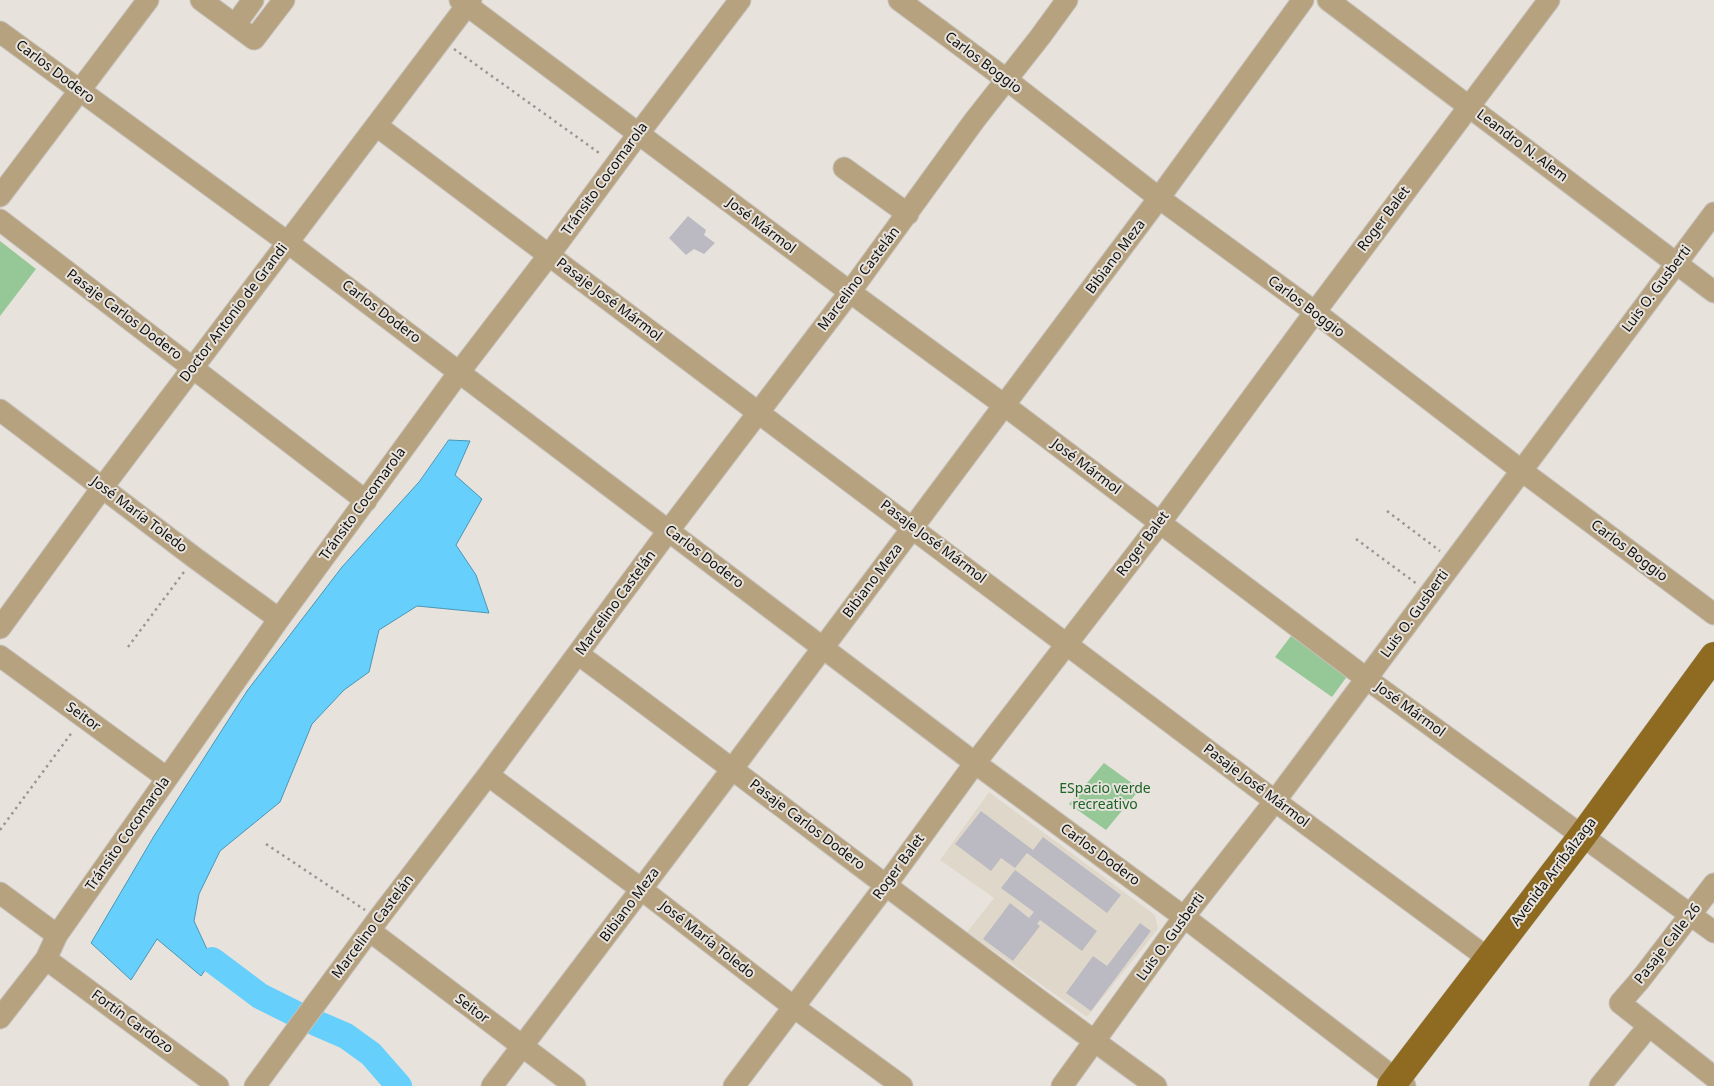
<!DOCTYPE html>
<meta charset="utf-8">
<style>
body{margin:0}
canvas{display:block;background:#e7e3dc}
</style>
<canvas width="1714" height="1086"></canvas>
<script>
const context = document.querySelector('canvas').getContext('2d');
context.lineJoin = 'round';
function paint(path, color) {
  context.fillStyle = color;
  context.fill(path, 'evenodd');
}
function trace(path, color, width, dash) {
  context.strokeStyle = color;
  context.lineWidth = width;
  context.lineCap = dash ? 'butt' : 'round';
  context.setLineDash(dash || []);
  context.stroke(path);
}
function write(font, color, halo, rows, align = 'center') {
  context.font = font + ' "Noto Sans",sans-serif';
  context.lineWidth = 4;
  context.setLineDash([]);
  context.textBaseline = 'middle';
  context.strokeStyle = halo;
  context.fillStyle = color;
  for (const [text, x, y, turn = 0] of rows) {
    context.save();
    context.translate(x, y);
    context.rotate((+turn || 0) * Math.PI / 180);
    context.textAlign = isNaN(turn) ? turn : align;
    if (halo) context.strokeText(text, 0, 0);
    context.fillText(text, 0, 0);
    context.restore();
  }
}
const built = new Path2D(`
 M989,792L1155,915L1158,929L1087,1017L967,932L994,898L940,860Z`);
const green = new Path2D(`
 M0,241L36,269L0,316Z
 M1291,636L1348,675L1332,697L1275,657Z
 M1104,763L1140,789L1106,830L1069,804Z`);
const water = new Path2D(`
 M449,440L470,441L455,475L482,499L456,545L476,575L489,613L417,606L379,630L369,672L344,690L312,724L280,802L220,851L199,894L194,921L212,960L201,976L157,939L131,980L91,943L154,836L247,691L342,567L419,482Z`);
const river = new Path2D(`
 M212,960L260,996L294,1013
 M316,1023L346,1036L371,1054L399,1086`);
const building = new Path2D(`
 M688,216L706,230L704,235L715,243L704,254L694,249L686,255L669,238Z
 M981,811L1033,850L1043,837L1121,895L1107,913L1027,853L1015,868L1001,858L991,871L955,844Z
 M1015,870L1097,931L1082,951L1040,920L1037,924L1040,926L1013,961L983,939L1010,903L1029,918L1034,912L1001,888Z
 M1140,923L1151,931L1091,1011L1066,993L1093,956L1107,966Z`);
const path = new Path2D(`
 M454,49L602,155
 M1387,511L1440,551
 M1356,539L1417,584
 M128,647L184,572
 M0,830L73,731
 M266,844L365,910`);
const minor = new Path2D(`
 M201,0L254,39L284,0
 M460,0L850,292L1004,405L1367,679L1714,932
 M899,0L1007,80L1159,198L1315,312L1522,471L1714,614
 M1328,0L1714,292
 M235,25L253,0
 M0,32L287,242L975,763L1184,917L1405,1086
 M377,126L1275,801L1489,959
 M844,168L908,214
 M0,196L148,0
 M0,220L366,501
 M0,410L195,558L279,619
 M0,628L102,488L471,0
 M578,654C772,797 961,945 1156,1086
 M0,656L167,778
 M488,775L641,889L795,1008L902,1086
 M1714,884L1640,980L1620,1003L1714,1077
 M0,893L57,935
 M370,931L575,1086
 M46,959L218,1086
 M0,1018L46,959L57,935L279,619L460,371L549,255L639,133L740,0
 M255,1086L378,919L488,775L669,530L850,292L974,121L1040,37L1067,0
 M492,1086L733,768L1159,198L1303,0
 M734,1086L886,885L975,763L1160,523L1315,312L1549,0
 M1062,1086L1184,917L1275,801L1714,213
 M1600,1086L1648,1027`);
const major = new Path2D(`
 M1391,1086L1583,835L1714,656`);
const streetNames = [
 ["Carlos Boggio",983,63,37],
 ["Carlos Dodero",55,72,37],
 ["Leandro N. Alem",1522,146,37],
 ["Tránsito Cocomarola",605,179,-54],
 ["Roger Balet",1384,219,-53],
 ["José Mármol",761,226,37],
 ["Bibiano Meza",1116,257,-53],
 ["Marcelino Castelán",859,279,-53],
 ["Luis O. Gusberti",1657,289,-53],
 ["Pasaje José Mármol",609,300,37],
 ["Carlos Boggio",1306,307,37],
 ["Carlos Dodero",381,312,37],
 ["Doctor Antonio de Grandi",234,313,-53],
 ["Pasaje Carlos Dodero",124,315,37],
 ["José Mármol",1086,467,37],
 ["Tránsito Cocomarola",363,504,-54],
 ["José María Toledo",139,515,37],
 ["Pasaje José Mármol",933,542,37],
 ["Roger Balet",1143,544,-53],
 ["Carlos Boggio",1629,551,37],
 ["Carlos Dodero",704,557,37],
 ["Bibiano Meza",873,581,-53],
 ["Marcelino Castelán",616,603,-54],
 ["Luis O. Gusberti",1415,614,-54],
 ["José Mármol",1410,710,36],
 ["Seitor",83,717,36],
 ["Pasaje José Mármol",1256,786,37],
 ["Pasaje Carlos Dodero",807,825,37],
 ["Tránsito Cocomarola",128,834,-55],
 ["Carlos Dodero",1100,855,36],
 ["Roger Balet",899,867,-54],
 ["Avenida Arribálzaga",1554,872,-53],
 ["Bibiano Meza",630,905,-53],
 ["Marcelino Castelán",373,927,-53],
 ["Luis O. Gusberti",1171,937,-54],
 ["José María Toledo",707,940,38],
 ["Pasaje Calle 26",1668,944,-52],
 ["Seitor",472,1009,37],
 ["Fortín Cardozo",132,1022,36]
];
const parkNames = [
 ["ESpacio verde",1105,789],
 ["recreativo",1105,805]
];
paint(built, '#dfd8ca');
paint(green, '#95c797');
paint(water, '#66cffc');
trace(water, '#4c95b4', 1);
trace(river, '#66cffc', 26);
paint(building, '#bbbac2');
trace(minor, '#c5c1bb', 23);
trace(major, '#c5c1bb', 29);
trace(path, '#9a9792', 2.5, [2.5, 4]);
trace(minor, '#b7a280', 21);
trace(major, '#8f6a21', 28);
write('14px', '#100f0d', '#e7e3dc', streetNames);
write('14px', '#1b6326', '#e7e3dc', parkNames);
</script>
